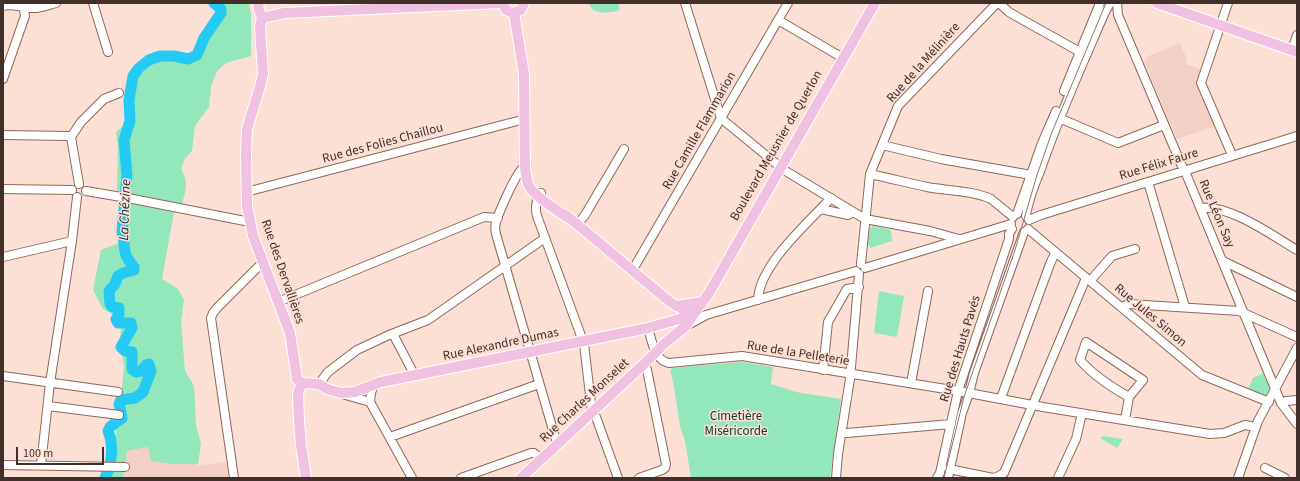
<!DOCTYPE html>
<meta charset="utf-8">
<style>
body{margin:0}
#map{position:relative;width:1300px;height:481px;overflow:hidden;background:#fcdfd5;font-family:"Source Sans 3",sans-serif}
canvas{display:block}
.frame{position:absolute;inset:0;border:4px solid #412f29;pointer-events:none}
.scale{position:absolute;left:16px;top:447px;width:88px;height:18px;box-sizing:border-box;border:2px solid #412f29;border-top:0;padding-left:5px;font-size:12px;line-height:14px;white-space:nowrap;color:#412f29;-webkit-text-stroke:3px #fcdfd5;paint-order:stroke}
</style>
<div id="map">
<canvas width="1300" height="481"></canvas>
<div class="frame"></div>
<div class="scale">100 m</div>
</div>
<script>
const context = document.querySelector('canvas').getContext('2d');
context.lineJoin = 'round';
function paint(path, color) {
  context.fillStyle = color;
  context.fill(path, 'evenodd');
}
function trace(path, color, width, dash) {
  context.strokeStyle = color;
  context.lineWidth = width;
  context.lineCap = dash ? 'butt' : 'round';
  context.setLineDash(dash || []);
  context.stroke(path);
}
function write(font, color, halo, rows, align = 'center') {
  context.font = font + ' "Source Sans 3",sans-serif';
  context.lineWidth = 3;
  context.setLineDash([]);
  context.textBaseline = 'middle';
  context.strokeStyle = halo;
  context.fillStyle = color;
  for (const [text, x, y, turn = 0] of rows) {
    context.save();
    context.translate(x, y);
    context.rotate((+turn || 0) * Math.PI / 180);
    context.textAlign = isNaN(turn) ? turn : align;
    if (halo) context.strokeText(text, 0, 0);
    context.fillText(text, 0, 0);
    context.restore();
  }
}
const built = new Path2D(`
 M1180,43L1187,59L1185,64L1202,70L1216,126L1177,139L1144,61L1147,60L1146,57Z
 M148,447L174,464H198V466L226,462L228,478H123L127,451Z`);
const green = new Path2D(`
 M216,3H249L251,16V56L226,63L217,71L211,87L209,107L195,126L192,151L185,158L181,169C189,183 186,190 182,204L117,191L118,146L116,132L128,122L131,113L134,80L159,59L184,61L194,60C200,53 202,44 207,37C213,28 221,20 225,10Z
 M589,3H618L620,10C610,13 592,16 589,3Z
 M124,202L174,212L162,279L178,289L184,300L181,321L185,371L194,386L196,425L201,444L198,464H174L151,461L148,447L127,451L123,478H100L110,464L116,432L115,415L122,388L124,368L120,337L122,319L103,309L93,290L101,250L119,243Z
 M873,226L891,230L892,241L870,248L868,243L870,229Z
 M879,291L904,296L897,337L874,333Z
 M742,362L773,367L771,384L796,392L841,399L830,478H691L685,441L680,426L674,386L670,370H672L671,368Z
 M1263,373L1270,388L1267,394L1264,395L1248,389L1253,378Z
 M1103,436L1123,439L1117,448L1100,438Z`);
const river = new Path2D(`
 M105,478C112,464 114,445 108,431L110,427L122,418L119,404L121,400L135,398L143,392L151,371L149,364L146,365L141,371L136,372L132,369V352L125,351L121,347L132,328L131,323H118L116,319L119,314V308L112,307L110,304L109,291L115,284L118,276L123,273L134,270V267C120,251 127,249 122,232L127,175L124,140L130,121L129,100L133,76L139,68L149,60L160,56H174L188,59L197,55L204,38L221,13V9L214,3`);
const minor = new Path2D(`
 M93,3L108,52
 M685,3L720,115L723,120L784,170L865,219L930,231L959,239
 M999,3L1009,12L1021,19L1080,52
 M1117,3L1118,15L1181,164L1187,176L1281,403L1297,424
 M1228,3L1201,83L1232,155
 M3,6C16,3 19,8 31,8C40,9 48,5 56,3
 M778,20L843,58
 M1292,50L1297,35
 M3,79L25,16L23,3
 M1064,91L1100,3
 M1059,118L1118,143L1164,125
 M3,135L69,136L71,137L79,184
 M71,137L81,122L104,99L119,93
 M882,145L941,159L1031,175
 M525,168H523C516,173 499,212 496,222C495,226 495,230 496,234L555,437L558,443
 M870,174C889,178 908,183 927,187C948,191 971,190 991,199L1013,217
 M1148,182L1185,307
 M3,189L72,190
 M86,191L133,199L250,222
 M246,192L525,119
 M541,193C536,198 535,209 537,216L584,344L592,412L596,417L618,478
 M1201,208C1229,204 1273,236 1297,250
 M821,209L848,215L853,212
 M1017,214L1042,143L1056,111
 M1026,216C1028,199 1036,182 1042,166C1060,113 1083,63 1105,12L1110,3
 M1029,220L1041,215L1297,136
 M577,225L585,215L624,149
 M1028,229L1202,375L1269,402
 M3,257L72,241
 M1223,261L1297,297
 M861,264L870,174L898,106L997,3
 M865,268L1011,224
 M632,271L788,3
 M1090,281L1112,256L1135,249
 M758,300C759,265 808,223 831,198
 M278,302L484,217L498,218
 M1121,307L1129,304L1239,311L1297,337
 M686,326L706,315L856,271
 M648,328C652,341 654,360 669,363L742,356L958,391L1043,407L1210,434L1224,433L1245,425L1256,427
 M393,334L415,376
 M823,370L828,322L847,289L859,287
 M3,376L118,392
 M911,383L928,291
 M319,384L328,372L357,350L389,335L428,320L545,238
 M374,384L371,393L370,402L412,478
 M342,394L370,402
 M1001,398L1050,264L1055,253
 M1281,403L1286,401L1297,400
 M48,406L119,415
 M1125,420L1129,397C1111,387 1094,376 1080,360L1086,342L1143,380L1129,397
 M842,433H847L951,424
 M390,437L539,384
 M3,465L125,467
 M41,465L50,383L72,241L77,197
 M1265,468L1285,478
 M949,469L993,478L997,477L1004,473L1086,278
 M234,478L211,318L213,313L217,308L263,262
 M461,478L531,453H534L541,459
 M639,478L662,470L665,468L666,464L647,370L645,364
 M836,478L838,454L850,379L859,274
 M937,478L940,473L958,391L1009,239V234L1012,229
 M948,478L962,413L969,393L974,373L1024,232
 M1058,478L1076,439L1082,413
 M1238,478L1258,421L1297,348`);
const major = new Path2D(`
 M258,3L259,10L262,18L260,27L263,74L261,83L247,129L246,154L247,206L253,236L290,333L297,379L302,383
 M503,3L506,10L513,13L521,10L524,3
 M1157,3L1297,52
 M514,13L524,74L525,168C526,173 526,179 528,184C532,195 559,212 570,219
 M262,18L284,13L501,3
 M566,215L670,302L693,315
 M676,306L703,302
 M302,383L319,384L327,389L341,393L355,392L381,382L648,328L693,315
 M302,383L298,393L299,421L301,445L306,478
 M521,478L645,363L665,343L686,326L693,315L709,293L875,3`);
const tram = new Path2D(`
 M944,478L964,397L1015,250L1037,175L1052,132L1106,3`);
const streetNames = [
 ["Rue de la Mélinière",924,63,-48],
 ["Rue Camille Flammarion",700,131,-60],
 ["Rue des Folies Chaillou",383,144,-15],
 ["Boulevard Meusnier de Querlon",777,146,-60],
 ["Rue Félix Faure",1159,165,-17],
 ["Rue Léon Say",1216,214,67],
 ["Rue des Dervallières",282,272,71],
 ["Rue Jules Simon",1150,316,40],
 ["Rue Alexandre Dumas",501,345,-12],
 ["Rue des Hauts Pavés",961,349,-73],
 ["Rue de la Pelleterie",798,354,9],
 ["Rue Charles Monselet",585,401,-43]
];
const parkNames = [
 ["Cimetière",736,417],
 ["Miséricorde",736,432]
];
const waterNames = [
 ["La Chézine",126,210,-88]
];
paint(built, '#f2d0c5');
paint(green, '#92e8bb');
trace(river, '#24caf3', 11);
trace(minor, '#8f6758', 10);
trace(major, '#fff', 12);
trace(minor, '#fff', 8);
trace(major, '#f0c1e0', 10);
trace(tram, '#8b746d', 1);
write('13px', '#412f29', '#fcdfd5', streetNames);
write('13px', '#083d27', '#fcdfd5', parkNames);
write('italic 14px', '#152d34', '#fcdfd5', waterNames);
</script>
